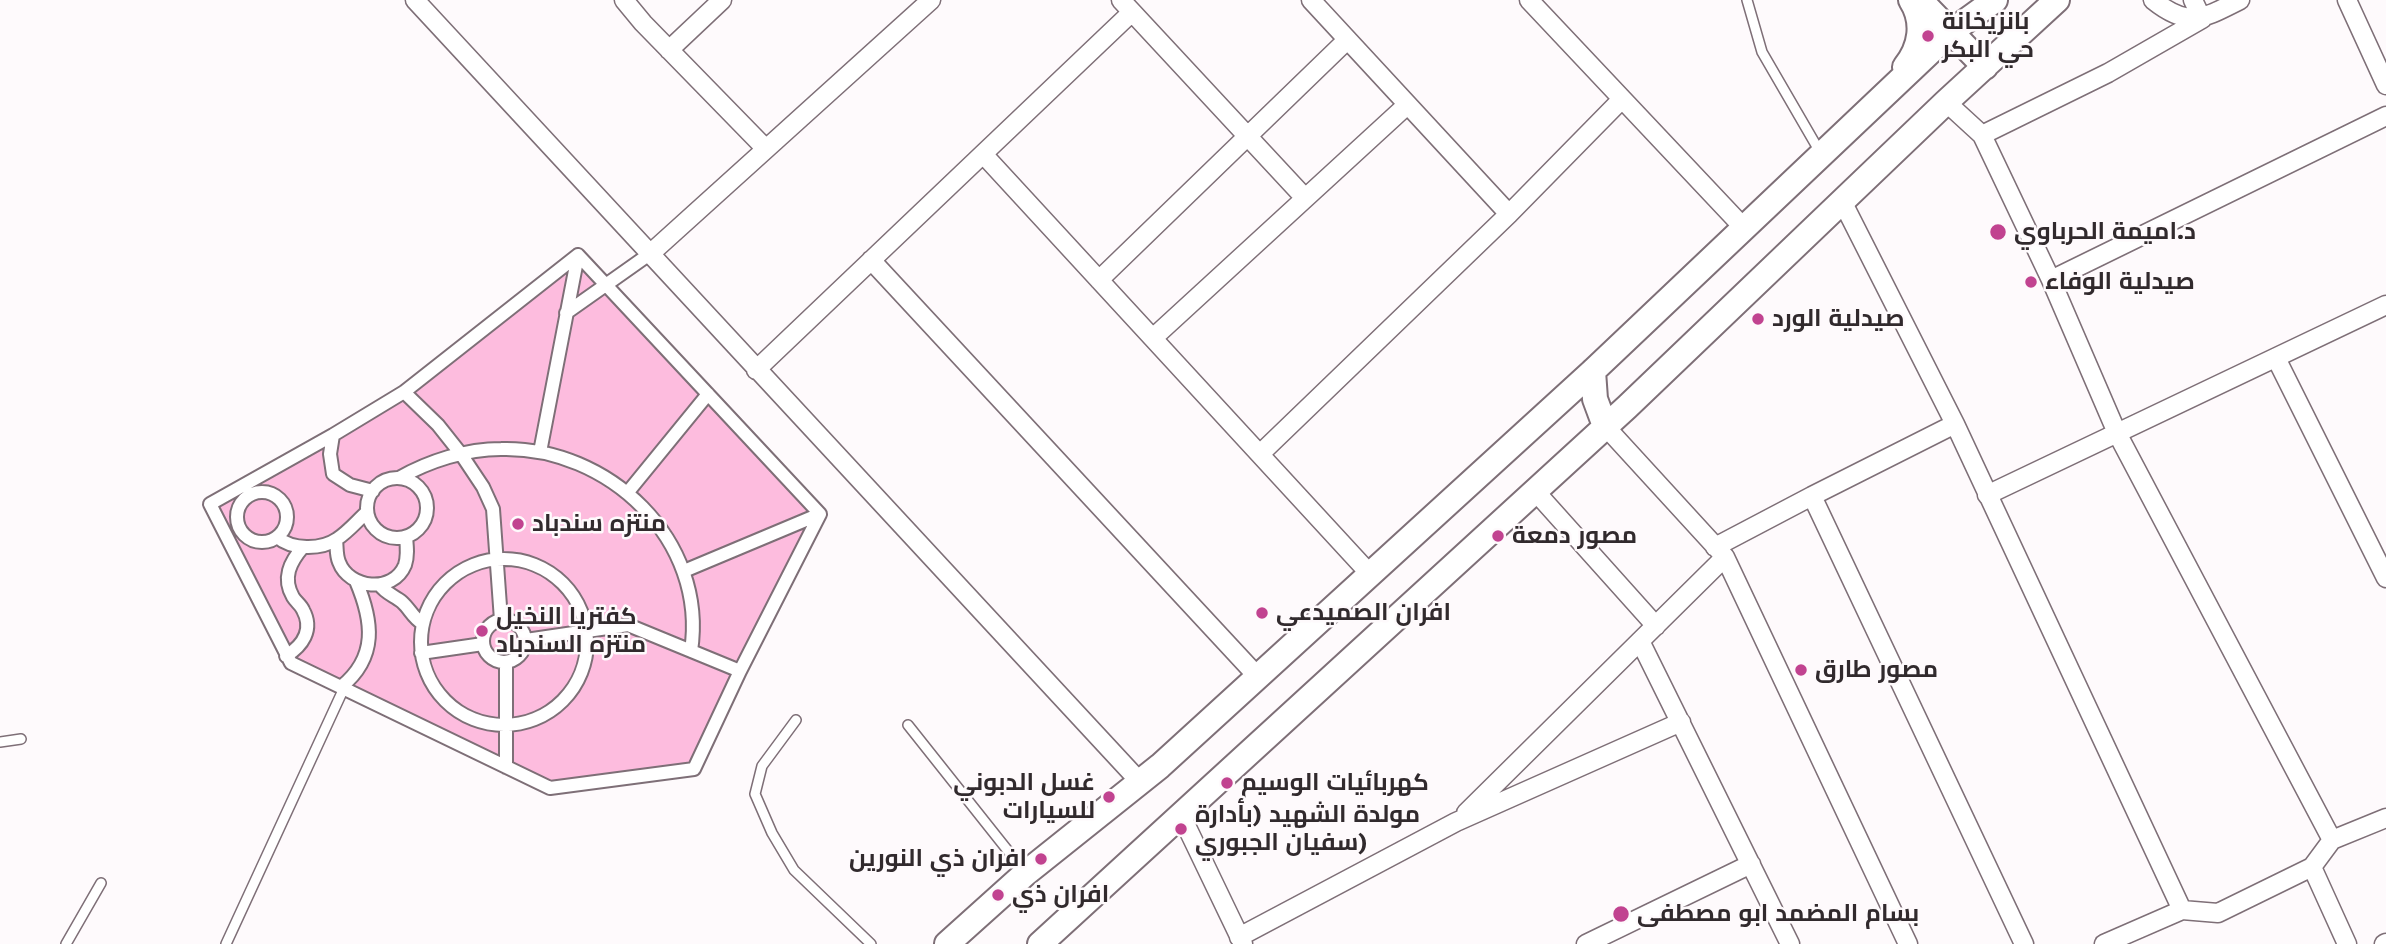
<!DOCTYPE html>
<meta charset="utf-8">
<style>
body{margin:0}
canvas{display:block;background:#fefafc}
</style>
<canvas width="2386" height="944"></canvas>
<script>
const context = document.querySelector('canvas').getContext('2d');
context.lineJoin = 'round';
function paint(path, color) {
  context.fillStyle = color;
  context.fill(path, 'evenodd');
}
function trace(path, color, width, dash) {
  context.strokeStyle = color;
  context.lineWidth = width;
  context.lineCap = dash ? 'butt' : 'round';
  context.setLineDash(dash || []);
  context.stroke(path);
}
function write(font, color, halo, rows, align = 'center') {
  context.font = font + ' "Work Sans",Cairo,sans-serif';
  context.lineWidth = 5;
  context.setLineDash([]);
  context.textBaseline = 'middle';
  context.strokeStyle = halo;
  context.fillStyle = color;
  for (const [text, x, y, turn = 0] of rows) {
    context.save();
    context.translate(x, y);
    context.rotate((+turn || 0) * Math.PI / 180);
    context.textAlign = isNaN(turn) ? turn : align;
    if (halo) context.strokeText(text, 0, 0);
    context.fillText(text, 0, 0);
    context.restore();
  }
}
const green = new Path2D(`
 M579,250L825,513L697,772L549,792L288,665L207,504L402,389Z`);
const service = new Path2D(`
 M1747,0L1762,52L1820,152
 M796,720L762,766L755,794L772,833L794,870L871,944
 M908,725L1024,871
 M0,742L21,739
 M66,944L101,883
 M226,944L344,688`);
const pedestrian = new Path2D(`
 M578,255L404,392L333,435L210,504L291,663L550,788L694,769L740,671L820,514
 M578,255L820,514
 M566,313L651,253
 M404,392L438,425L461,454L483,487L493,509L501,620
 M333,435L330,454L333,474L350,485L373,491
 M540,452L578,255
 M367 508a30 30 0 1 1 60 0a30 30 0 1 1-60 0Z
 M399,478C429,461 466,449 501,449C608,446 708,540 691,651
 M628,492L708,394
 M237 517a25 25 0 1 1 50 0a25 25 0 1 1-50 0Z
 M277,537C292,550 321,550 337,539C348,532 357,521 367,512
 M336,540C337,547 336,555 339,562C349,589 393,594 405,565C408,556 407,547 406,537
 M421 642a83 83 0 1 1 166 0a83 83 0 1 1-166 0Z
 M684,571L820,514
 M380,585C385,593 395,596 402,602C410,609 413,618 422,623
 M483 641a21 21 0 1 1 42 0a21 21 0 1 1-42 0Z
 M526,640L628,625L740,671
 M421,653L483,644
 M286,656C302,646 314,630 303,610C301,605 296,602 293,597C282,578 290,562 303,547
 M341,687C378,657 373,621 356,581
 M506,767V662`);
const minor = new Path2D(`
 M415,0L1141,783
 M624,0L643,23L766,149
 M1121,0L1305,198
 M1311,0L1509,214
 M1529,0L1744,228
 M2153,0C2189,29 2204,18 2240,0
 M2347,0L2386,85
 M669,50L722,0
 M1946,102L1982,135L2051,280L2117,433L2332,840
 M1982,135L2108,73L2202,19L2193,0
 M983,154L1370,574
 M1842,201L1955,424L2182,910
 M651,253L931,0
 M871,260L1258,677
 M1099,280L1347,40
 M2051,280L2386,116
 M1153,338L1407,105
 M2276,358L2386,578
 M756,370L1132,12
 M1955,424L1812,496L2024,944
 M1605,426L1725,557L1908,944
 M1260,454L1509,214L1622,99
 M1535,491L1656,626
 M1987,495L2386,305
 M1715,547L1812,496
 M1640,641L1790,944
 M1466,813L1725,557
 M1181,815L1243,944
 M2312,867L2347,944
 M1239,937L1456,822L1681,722
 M1586,944L1751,864
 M2104,944L2182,910L2218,913L2312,867L2332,840L2386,818
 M2384,944L2386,943`);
const secondary = new Path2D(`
 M1920,0L1985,67
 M1905,67C1921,47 1925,22 1911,0
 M1593,371L1595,399L1605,426
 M947,944L1026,873L1160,766L1593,371L1952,31L1995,0
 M1040,944L1627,407L1946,102L2057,0`);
const markers = [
 [1928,36,7,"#c14390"],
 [1998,232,9,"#c14390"],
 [2031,282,7,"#c14390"],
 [1758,319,7,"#c14390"],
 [518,524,7,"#c14390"],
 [1498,536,7,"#c14390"],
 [1262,613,7,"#c14390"],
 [482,631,7,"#c14390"],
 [1801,670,7,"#c14390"],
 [1227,783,7,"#c14390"],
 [1109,797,7,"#c14390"],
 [1181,829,7,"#c14390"],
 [1041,859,7,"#c14390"],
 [998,895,7,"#c14390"],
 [1621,914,9,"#c14390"]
];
const poiNames = [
 ["بانزيخانة",1942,22],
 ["حي البكر",1942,50],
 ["د.اميمة الحرباوي",2014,232],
 ["صيدلية الوفاء",2045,282],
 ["صيدلية الورد",1772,319],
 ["منتزه سندباد",532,524],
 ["مصور دمعة",1512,536],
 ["افران الصميدعي",1276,613],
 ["كفتريا النخيل",496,617],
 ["منتزه السندباد",496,645],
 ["مصور طارق",1815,670],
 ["غسل الدبوني",1095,783,"right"],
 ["للسيارات",1095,811,"right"],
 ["كهربائيات الوسيم",1241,783],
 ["مولدة الشهيد (بأدارة",1195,815],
 ["سفيان الجبوري)",1195,843],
 ["افران ذي النورين",1027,859,"right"],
 ["افران ذي",1012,895],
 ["بسام المضمد ابو مصطفى",1637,914]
];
paint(green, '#fdbcde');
trace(service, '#7e6f77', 12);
trace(pedestrian, '#7e6f77', 16);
trace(minor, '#7e6f77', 21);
trace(secondary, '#7e6f77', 28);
trace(service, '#fff', 9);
trace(pedestrian, '#fff', 12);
trace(minor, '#fff', 18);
trace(secondary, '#fff', 24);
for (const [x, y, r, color] of markers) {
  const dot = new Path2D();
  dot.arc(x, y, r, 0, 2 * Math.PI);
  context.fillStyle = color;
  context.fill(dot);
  trace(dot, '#fefafc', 2.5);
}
write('bold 24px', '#312a2d', '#fefafc', poiNames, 'left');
</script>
